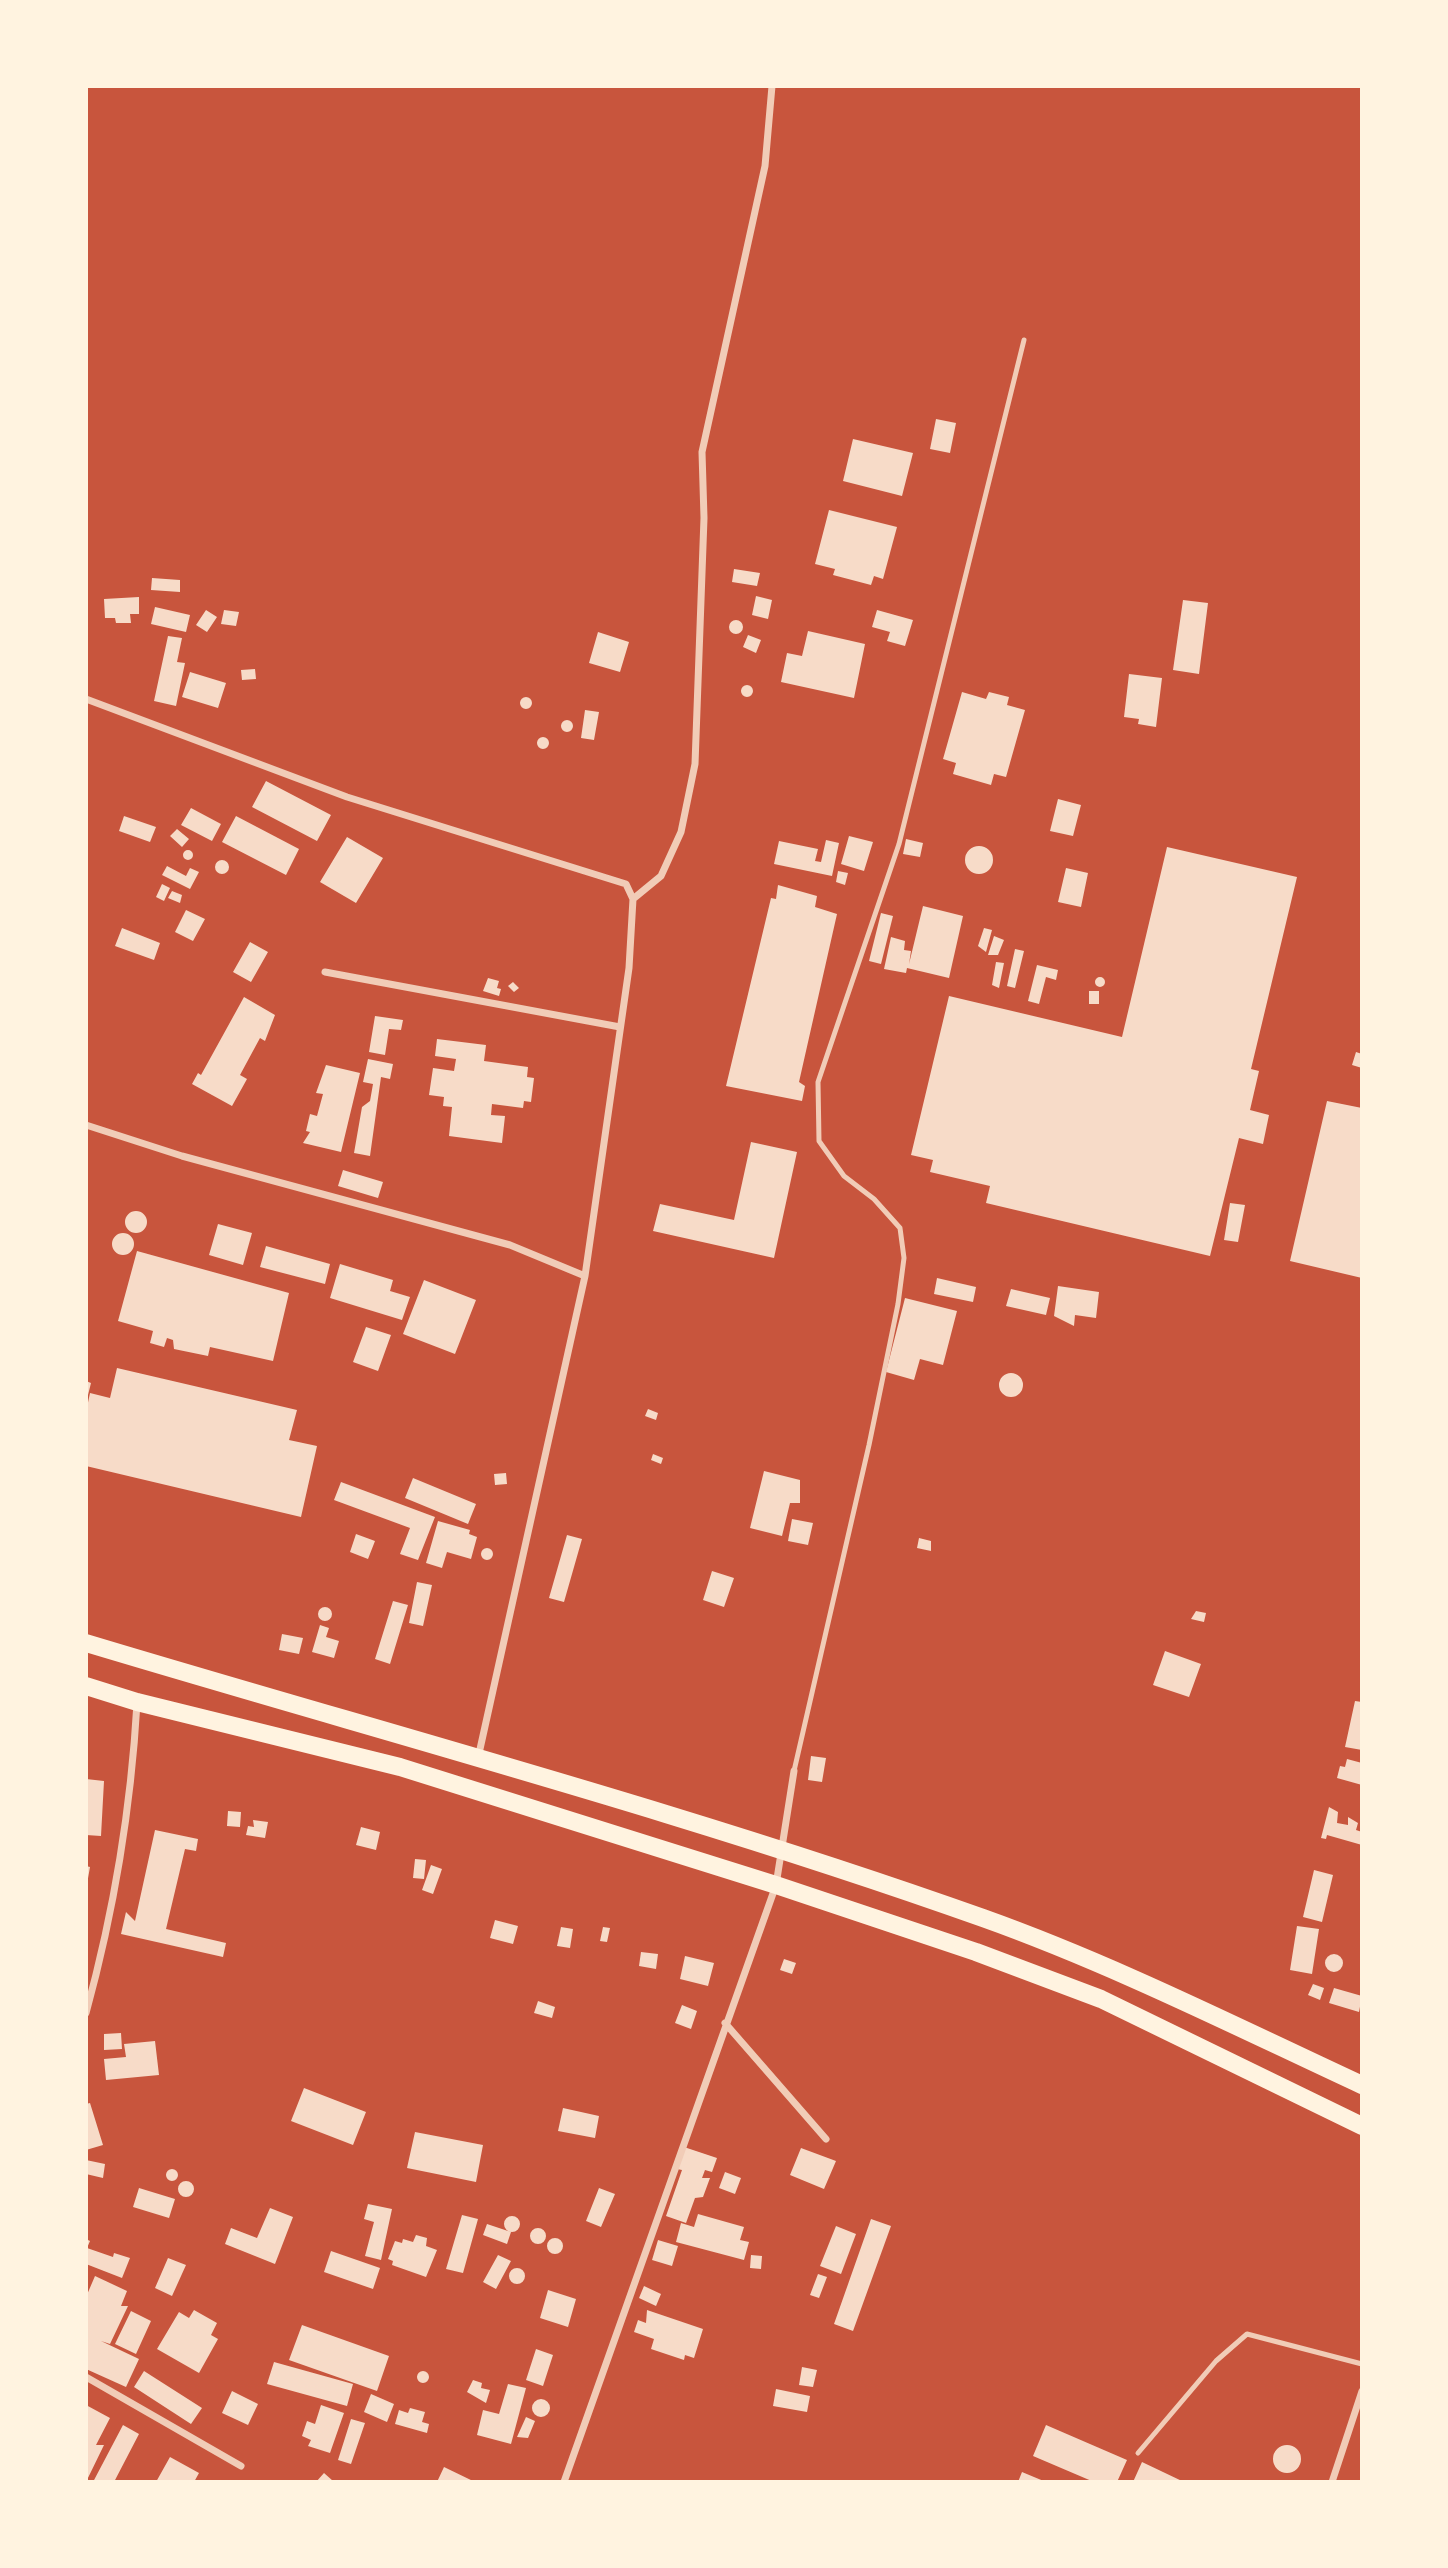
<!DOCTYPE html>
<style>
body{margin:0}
#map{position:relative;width:1448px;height:2568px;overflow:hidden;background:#c8553d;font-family:"Fira Sans",sans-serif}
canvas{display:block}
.frame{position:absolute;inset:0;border:88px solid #fff3e0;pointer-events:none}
</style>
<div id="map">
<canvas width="1448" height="2568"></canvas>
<div class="frame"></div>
</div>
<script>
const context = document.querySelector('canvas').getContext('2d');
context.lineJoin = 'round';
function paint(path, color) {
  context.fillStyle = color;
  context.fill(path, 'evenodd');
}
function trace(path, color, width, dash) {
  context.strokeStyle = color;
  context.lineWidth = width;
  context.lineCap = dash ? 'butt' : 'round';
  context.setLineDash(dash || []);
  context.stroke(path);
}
const building = new Path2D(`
 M936,419L956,423L950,453L930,449Z
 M853,439L913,453L902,496L843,481Z
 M829,510L897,527L883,579L874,576L871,585L833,575L835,569L815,564Z
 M734,569L760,573L757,586L732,582Z
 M152,578L180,580V592L151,590Z
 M756,596L772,600L768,619L752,615Z
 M139,597V614H130L131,623H116L115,618H105L104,599Z
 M1183,600L1208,603L1199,674L1173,670Z
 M155,607L190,615L186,632L151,624Z
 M206,610L217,617L207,632L196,625Z
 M224,610L239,612L236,626L221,624Z
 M877,610L913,620L905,646L887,641L890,632L872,627Z
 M729 627a7 7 0 1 1 14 0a7 7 0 1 1-14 0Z
 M808,631L865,644L854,698L781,682L787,653L802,656Z
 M598,632L629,642L620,672L589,663Z
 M748,635L761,640L756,653L743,647Z
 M168,636L182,638L177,662L185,663L176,706L154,701Z
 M255,669L256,679L242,680L241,670Z
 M190,672L226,683L218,708L182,697Z
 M1129,674L1162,678L1156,727L1138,724L1139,719L1124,717Z
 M741 691a6 6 0 1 1 12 0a6 6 0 1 1-12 0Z
 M962,692L986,699L989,692L1009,697L1007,705L1025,710L1006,777L994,774L991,785L953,774L956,763L943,759Z
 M520 703a6 6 0 1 1 12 0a6 6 0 1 1-12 0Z
 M585,710L599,712L594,740L581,738Z
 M561 726a6 6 0 1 1 12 0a6 6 0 1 1-12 0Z
 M537 743a6 6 0 1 1 12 0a6 6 0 1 1-12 0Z
 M266,781L331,815L317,841L252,807Z
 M1058,799L1081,805L1073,836L1050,831Z
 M191,808L221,824L212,841L181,825Z
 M124,816L156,827L150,842L119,831Z
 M236,816L299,849L286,875L222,842Z
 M177,829L189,839L182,847L170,836Z
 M849,836L873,842L864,871L841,864Z
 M347,837L383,858L356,903L320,882Z
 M906,839L923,843L920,857L903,854Z
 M826,840L839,843L832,876L774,864L779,841L818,849L815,861L821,862Z
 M965 860a14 14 0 1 1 28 0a14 14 0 1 1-28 0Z
 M1167,847L1297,877L1251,1069L1259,1071L1250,1110L1269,1115L1263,1144L1239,1138L1210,1256L986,1203L990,1186L930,1172L933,1160L911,1155L949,996L1122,1037Z
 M183 855a5 5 0 1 1 10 0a5 5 0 1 1-10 0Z
 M215 867a7 7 0 1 1 14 0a7 7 0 1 1-14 0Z
 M167,866L186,876L190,868L199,872L190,889L162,875Z
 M1066,868L1088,873L1081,907L1058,902Z
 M838,871L848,873L845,885L836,882Z
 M162,884L170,888L164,901L156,897Z
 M778,885L817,896L815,907L837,914L799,1082L805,1086L802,1101L726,1086L771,898L776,899Z
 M172,891L182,895L180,903L168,898Z
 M923,906L963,916L949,978L907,968L906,973L884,969L891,937L905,941L904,950L911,951L909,964Z
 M186,910L205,919L193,941L175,932Z
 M881,913L893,916L881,964L869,961Z
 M122,928L160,943L154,960L115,946Z
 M984,928L992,930L986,952L978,946Z
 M994,936L1004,940L998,955H988Z
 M250,942L268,952L251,982L233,972Z
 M1015,949L1024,951L1015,988L1007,986Z
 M996,962L1004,963L999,988L992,985Z
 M1037,965L1058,970L1056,980L1046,977L1039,1004L1028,1001Z
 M1095 982a5 5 0 1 1 10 0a5 5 0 1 1-10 0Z
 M488,978L499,981L497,988L501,989L499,996L483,991Z
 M513,982L519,988L514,992L508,986Z
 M1089,991H1099V1004H1089Z
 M244,997L275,1015L265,1041L260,1038L240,1075L247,1079L232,1106L192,1084L198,1073L201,1075Z
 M375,1016L403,1020L401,1030L389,1029L385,1055L369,1052Z
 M437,1039L486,1045L484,1061L528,1067L527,1077L534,1078L531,1102L524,1101L523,1108L492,1104L491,1115L505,1116L502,1143L449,1136L452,1107L443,1106L444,1097L429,1095L433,1068L454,1071L456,1059L435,1056Z
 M1356,1052L1362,1054V1068L1352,1065Z
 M368,1059L393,1064L390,1079L381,1077L370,1156L354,1153L362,1107L370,1101L373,1084L363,1082Z
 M326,1065L360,1073L341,1152L303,1143L310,1132L306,1131L310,1114L317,1116L323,1094L316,1093Z
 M1327,1101L1362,1108V1278L1290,1261Z
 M751,1142L797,1152L774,1258L653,1231L660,1204L734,1220Z
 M343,1170L383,1182L378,1198L338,1186Z
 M1230,1203L1245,1205L1238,1242L1224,1240Z
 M125 1222a11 11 0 1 1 22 0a11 11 0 1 1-22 0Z
 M218,1224L252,1233L243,1265L209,1255Z
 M112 1244a11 11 0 1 1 22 0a11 11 0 1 1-22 0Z
 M266,1246L330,1264L325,1284L260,1267Z
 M137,1251L289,1293L273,1361L210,1347L208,1356L174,1349L173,1340L167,1338L164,1347L150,1343L153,1331L118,1321Z
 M340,1264L393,1280L390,1291L410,1297L402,1320L330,1298Z
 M937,1278L976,1287L973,1302L934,1294Z
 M424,1280L476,1300L455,1354L403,1334Z
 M1058,1286L1099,1292L1096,1318L1075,1315L1074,1326L1054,1316Z
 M1011,1289L1050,1298L1046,1315L1006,1306Z
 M905,1298L957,1311L943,1365L920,1359L914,1380L886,1372Z
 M366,1327L391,1335L378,1371L353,1362Z
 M117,1368L297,1410L289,1440L317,1446L301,1517L86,1466V1412L90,1393L110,1398Z
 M999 1385a12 12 0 1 1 24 0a12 12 0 1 1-24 0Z
 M86,1381L91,1383L87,1399H86Z
 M648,1409L658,1413L656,1420L645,1416Z
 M653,1454L663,1458L661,1464L651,1460Z
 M764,1471L800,1480V1503H790L782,1536L750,1528Z
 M506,1473L507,1484L495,1485L494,1474Z
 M413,1478L476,1504L468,1524L405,1498Z
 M341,1482L435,1517L418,1560L400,1554L410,1528L334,1500Z
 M792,1519L813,1523L808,1545L788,1541Z
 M438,1521L470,1530L469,1534L477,1537L471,1559L447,1552L442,1568L426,1563Z
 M356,1534L375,1541L368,1559L350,1552Z
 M567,1535L582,1539L564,1602L549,1598Z
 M919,1538L931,1541V1551L917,1548Z
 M481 1554a6 6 0 1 1 12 0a6 6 0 1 1-12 0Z
 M712,1571L734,1578L724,1607L703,1600Z
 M417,1582L432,1585L423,1626L409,1623Z
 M393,1601L408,1605L390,1664L375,1659Z
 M318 1614a7 7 0 1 1 14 0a7 7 0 1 1-14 0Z
 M1196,1611L1206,1613L1204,1622L1191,1619Z
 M320,1625L329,1628L326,1637L339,1641L334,1658L312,1652Z
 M282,1634L303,1638L299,1654L279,1650Z
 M1165,1651L1201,1664L1189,1697L1153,1685Z
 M1355,1701L1362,1702V1750L1345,1747Z
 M811,1756L826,1758L822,1782L808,1780Z
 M1347,1759L1362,1763V1785L1337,1778L1340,1766L1345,1767Z
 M86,1779L104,1781L101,1836L86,1835Z
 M1329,1807L1338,1812L1337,1823L1348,1825V1817L1358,1823L1356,1830L1362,1832V1845L1327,1835L1326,1839L1321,1838Z
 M228,1811L241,1812L240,1827L227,1826Z
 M253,1820L268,1822L265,1838L246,1835L248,1826L254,1827Z
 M361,1827L380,1832L376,1850L356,1845Z
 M155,1830L198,1839L196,1851L185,1849L166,1929L226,1943L223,1957L121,1934L126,1912L135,1921Z
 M415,1859L426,1860L424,1879L413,1878Z
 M431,1865L442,1869L433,1894L422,1890Z
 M86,1866L90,1867L87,1884H86Z
 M1314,1870L1333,1875L1322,1922L1303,1917Z
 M495,1920L518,1926L513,1944L490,1938Z
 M1297,1926L1319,1929L1312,1974L1290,1970Z
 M561,1927L573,1929L570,1948L557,1946Z
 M603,1927L610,1928L607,1942L600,1941Z
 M641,1952L658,1954L656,1969L639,1966Z
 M1325 1963a9 9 0 1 1 18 0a9 9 0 1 1-18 0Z
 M685,1956L714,1963L708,1986L680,1979Z
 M784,1959L796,1963L792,1974L780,1970Z
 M1313,1984L1324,1988L1320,2000L1308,1995Z
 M1334,1988L1362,1996L1359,2012L1329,2003Z
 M538,2001L555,2007L552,2018L534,2013Z
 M682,2005L697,2011L691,2029L675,2023Z
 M121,2033L122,2049L104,2050V2034Z
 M155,2041L159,2075L106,2080L104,2059L126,2057L124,2044Z
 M304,2088L366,2112L353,2145L291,2121Z
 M90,2103L103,2145L86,2150V2104Z
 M563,2108L599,2116L595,2138L558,2131Z
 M415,2132L483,2145L476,2182L407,2168Z
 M684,2147L717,2158L712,2172L705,2170L702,2178H710L703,2197L695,2198L686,2223L666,2216L682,2170L677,2169Z
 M801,2148L836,2161L824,2189L790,2175Z
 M86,2160L105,2164L103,2178L86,2174Z
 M166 2175a6 6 0 1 1 12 0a6 6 0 1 1-12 0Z
 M725,2172L741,2178L735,2194L719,2188Z
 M178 2189a8 8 0 1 1 16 0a8 8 0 1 1-16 0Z
 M139,2188L175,2199L169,2218L133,2207Z
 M599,2188L615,2194L601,2227L586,2221Z
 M368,2204L392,2209L381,2260L365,2256L374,2222L364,2219Z
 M270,2208L293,2217L275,2264L225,2244L231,2228L257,2238Z
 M698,2214L744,2227L740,2240L749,2242L744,2260L676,2242L681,2223L694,2227Z
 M462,2215L478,2219L463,2273L446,2269Z
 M504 2224a8 8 0 1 1 16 0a8 8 0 1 1-16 0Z
 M871,2219L891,2226L853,2331L834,2324Z
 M487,2224L511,2232L507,2244L483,2235Z
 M836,2226L856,2234L841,2274L820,2266Z
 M530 2236a8 8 0 1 1 16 0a8 8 0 1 1-16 0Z
 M416,2235L427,2238L426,2246L437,2250L426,2277L392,2265L393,2261L388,2259L395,2241L402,2243L403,2239L413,2242Z
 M547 2246a8 8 0 1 1 16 0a8 8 0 1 1-16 0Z
 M86,2239L90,2241L87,2248L113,2257L114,2253L130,2258L122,2278L86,2264Z
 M658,2240L678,2246L672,2266L652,2260Z
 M331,2251L380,2268L373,2289L324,2272Z
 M498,2255L511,2261L496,2289L483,2282Z
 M751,2255L762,2256L761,2269L750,2268Z
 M168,2258L186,2265L172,2296L155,2288Z
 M509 2276a8 8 0 1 1 16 0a8 8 0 1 1-16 0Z
 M818,2274L827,2277L819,2298L810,2295Z
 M95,2276L127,2291L121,2306H128L110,2344L101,2341L139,2359L126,2387L86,2369V2297Z
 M644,2286L661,2294L656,2306L639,2298Z
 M548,2290L576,2299L568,2327L540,2318Z
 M194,2310L217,2323L211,2335L218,2339L199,2373L157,2349L179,2312L189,2318Z
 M647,2310L703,2329L694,2358L685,2355L684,2360L651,2349L654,2339L634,2332L638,2320L646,2323Z
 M131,2311L151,2321L136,2354L115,2344Z
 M302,2325L389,2356L377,2391L289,2360Z
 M536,2349L553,2355L543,2386L526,2380Z
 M274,2362L353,2384L347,2406L267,2384Z
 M802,2367L817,2370L813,2387L799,2385Z
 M417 2377a6 6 0 1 1 12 0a6 6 0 1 1-12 0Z
 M144,2371L202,2408L191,2424L134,2387Z
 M473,2380L482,2383L481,2388L490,2390L486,2403L467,2392Z
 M508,2384L526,2388L511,2444L477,2435L483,2410L499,2414Z
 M776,2389L810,2396L807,2412L773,2406Z
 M232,2391L258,2404L248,2425L222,2413Z
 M371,2394L394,2404L387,2422L364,2412Z
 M532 2408a9 9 0 1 1 18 0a9 9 0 1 1-18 0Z
 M86,2405L110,2418L96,2445H104L86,2482Z
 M321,2405L344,2413L330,2453L308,2446L311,2440L302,2436L307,2421L315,2424Z
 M410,2408L425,2412L422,2422L429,2424L427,2433L395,2424L399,2410L408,2413Z
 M526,2417L535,2421L528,2438L517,2437Z
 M351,2419L365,2423L351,2464L338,2460Z
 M123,2425L139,2434L114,2482H93Z
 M1046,2425L1127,2460L1117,2482H1094L1033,2456Z
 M1273 2459a14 14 0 1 1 28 0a14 14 0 1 1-28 0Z
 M170,2457L199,2473L194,2482H156Z
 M1142,2462L1184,2482H1133Z
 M444,2467L475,2482H437Z
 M1022,2472L1046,2482H1018Z
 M324,2473L333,2481L316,2482Z`);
const service = new Path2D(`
 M794,1771L869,1445L898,1304L904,1258L900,1228L874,1199L844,1176L819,1141L818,1082L899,844L1024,340
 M1138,2453L1216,2361L1247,2334L1362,2364`);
const minor = new Path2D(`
 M86,699L347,797L626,884L633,899L629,968L585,1276L478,1758
 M633,899L661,876L681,832L695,764L704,518L702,452L765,166L772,86
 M325,972L620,1027
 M86,1125L182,1156L510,1245L585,1276
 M86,2013C114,1911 131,1808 137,1703
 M725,2023L826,2139
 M86,2377L241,2466
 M564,2482L776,1885L794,1771
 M1332,2482L1362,2391`);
const primary = new Path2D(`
 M86,1643C385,1733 688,1813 983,1918C1112,1964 1237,2027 1362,2085
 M86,1686L137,1702L400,1767L776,1885L976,1952L1101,1999L1362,2126`);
paint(building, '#f7dbc8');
trace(service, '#f1ccb7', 5);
trace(minor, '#f1ccb7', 7);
trace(primary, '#fff3e0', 18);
</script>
